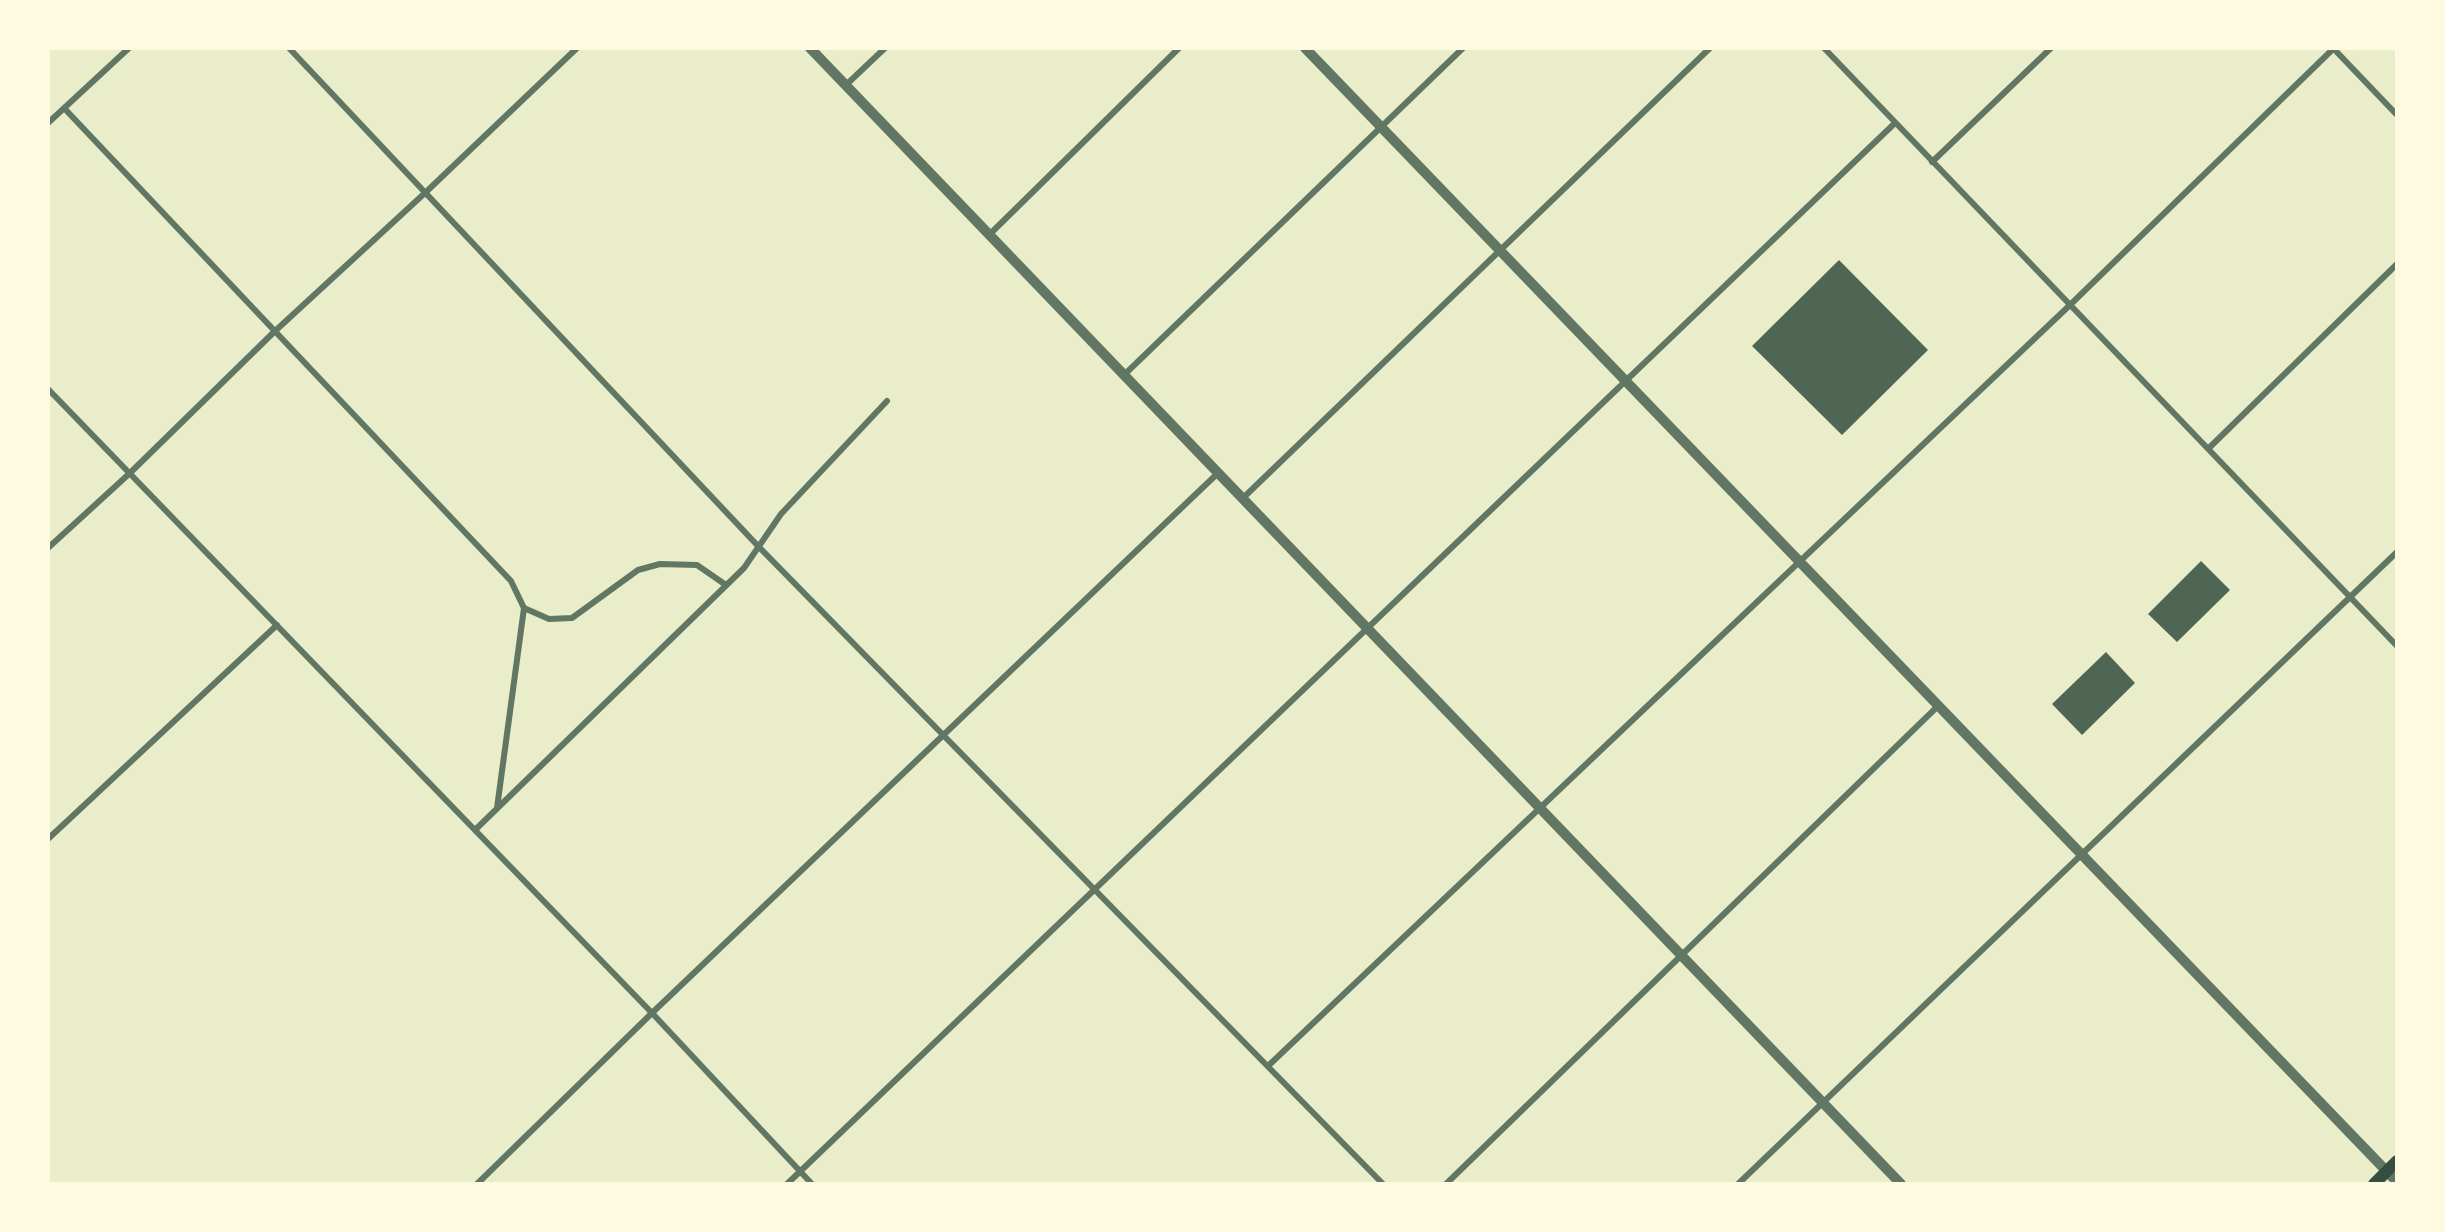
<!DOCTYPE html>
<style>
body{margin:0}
#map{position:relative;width:2445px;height:1232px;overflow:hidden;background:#e9edc9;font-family:"Asap Condensed",sans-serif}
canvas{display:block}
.frame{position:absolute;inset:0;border:50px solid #fefae0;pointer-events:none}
</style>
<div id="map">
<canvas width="2445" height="1232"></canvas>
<div class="frame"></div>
</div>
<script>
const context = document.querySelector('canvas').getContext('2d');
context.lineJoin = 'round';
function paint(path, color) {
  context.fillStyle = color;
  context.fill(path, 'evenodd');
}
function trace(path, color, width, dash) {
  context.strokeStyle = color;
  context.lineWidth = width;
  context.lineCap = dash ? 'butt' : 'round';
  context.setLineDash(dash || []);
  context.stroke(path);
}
const building = new Path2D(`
 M1839,260L1928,350L1842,435L1752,346Z
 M2201,561L2230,590L2177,642L2148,614Z
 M2106,652L2135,683L2082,735L2052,704Z`);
const minor = new Path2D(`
 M289,48L758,546L1383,1184
 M1824,48L2397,646
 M2333,48L2397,115
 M846,85L885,48
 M64,108L511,581L524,608L497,808
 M48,123L129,48
 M1932,162L2051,48
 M989,235L1179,48
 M1124,375L1463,48
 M48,389L652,1013L812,1184
 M2209,448L2397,264
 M1242,499L1710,48
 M48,548L130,473L274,332L426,192L577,48
 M524,608L549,619L572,618L638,570L660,564L697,565L726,585
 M475,830L744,568L781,514L887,401
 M48,839L277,625
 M1268,1066L2070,305L2334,48
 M477,1184L652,1013L1218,473
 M787,1184L1895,123
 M1446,1184L1938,706
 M1738,1184L2397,552`);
const tertiary = new Path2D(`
 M810,48L1901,1184
 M1305,48L2397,1182`);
const secondary = new Path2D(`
 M2374,1184L2397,1161`);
paint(building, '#4f6655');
trace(minor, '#617663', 6);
trace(tertiary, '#617663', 10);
trace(secondary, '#344e41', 12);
</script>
